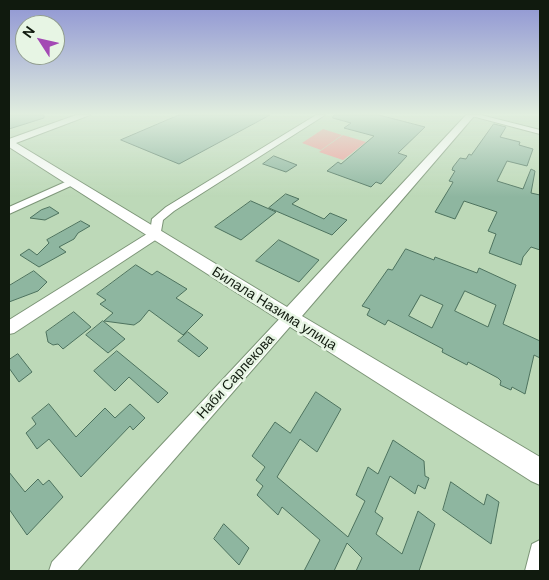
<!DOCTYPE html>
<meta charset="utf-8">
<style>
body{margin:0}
#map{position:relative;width:549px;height:580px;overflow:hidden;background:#bdd9b8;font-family:"DM Sans",sans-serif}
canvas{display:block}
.frame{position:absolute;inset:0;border:10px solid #101a0e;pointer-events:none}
.north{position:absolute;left:15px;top:15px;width:50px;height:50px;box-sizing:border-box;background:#e7f5e4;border:1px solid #919d8e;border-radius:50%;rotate:305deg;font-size:14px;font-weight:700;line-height:20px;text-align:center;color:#101a0e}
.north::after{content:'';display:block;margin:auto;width:18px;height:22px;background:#a349b4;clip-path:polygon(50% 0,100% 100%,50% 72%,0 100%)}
</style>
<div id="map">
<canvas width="549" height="580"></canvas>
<div class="frame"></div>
<div class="north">N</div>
</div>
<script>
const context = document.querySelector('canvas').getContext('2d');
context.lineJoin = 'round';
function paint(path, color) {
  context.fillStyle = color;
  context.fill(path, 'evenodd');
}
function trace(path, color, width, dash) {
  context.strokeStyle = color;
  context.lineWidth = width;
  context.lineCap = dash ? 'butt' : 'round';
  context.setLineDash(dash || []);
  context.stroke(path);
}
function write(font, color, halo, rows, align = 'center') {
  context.font = font + ' "DM Sans",sans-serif';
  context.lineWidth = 5;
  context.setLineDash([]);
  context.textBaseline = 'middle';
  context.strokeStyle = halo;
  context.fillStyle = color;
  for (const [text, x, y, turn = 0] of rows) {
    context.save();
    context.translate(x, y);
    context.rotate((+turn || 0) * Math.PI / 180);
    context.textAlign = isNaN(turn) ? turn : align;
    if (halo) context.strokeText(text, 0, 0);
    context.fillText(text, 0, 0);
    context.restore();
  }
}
const green = new Path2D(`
 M323,129L342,135L321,150L302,143Z
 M343,135L366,142L343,160L319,152Z`);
const building = new Path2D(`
 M9,115H44V118L9,129Z
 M179,115H270L179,164L121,140Z
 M334,115H379L425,127L398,153L407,156L381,184L376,182L371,187L327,171L338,162L341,164L374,136L344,128L351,123L333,118Z
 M494,124L506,127L500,137L520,142L519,145L533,149L527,166L507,161L497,181L523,189L531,169L535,171L531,193L540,195V250L531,247L523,257L521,265L489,253L496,234L488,231L497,212L464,201L455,219L435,212L452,184L453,182L449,181L455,171L452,170L453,167L460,158L466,159L469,154L471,155Z
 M274,156L297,165L286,172L263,164Z
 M286,194L299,199L292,204L324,219L330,213L347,220L332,235L269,208Z
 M251,201L276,212L241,240L215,227Z
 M50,207L59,213L45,220L30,218L41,210Z
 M81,221L90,226L78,233L74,239L59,247L66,252L39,267L20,255L29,249L37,255L49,243L47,240Z
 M279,240L319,260L299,282L256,261Z
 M406,249L434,260L435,257L477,273L479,268L516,285L503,324L540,341V358L534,355L525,394L512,387L511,390L500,385L501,381L498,378L468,362L467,365L442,352L443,349L388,320L385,325L367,315L370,309L362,306L388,269L392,270ZM465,291L496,305L488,327L455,311ZM421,295L443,305L432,328L409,316Z
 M136,265L152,275L157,271L187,289L176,298L203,315L183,335L149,310L140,321L134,325L104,321L113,313L100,304L106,300L97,294Z
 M34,271L47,282L38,291L9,302V286Z
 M74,312L91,327L63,349L58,344L53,345L48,342L46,332Z
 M103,321L125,339L108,353L86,335Z
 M188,332L208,348L199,357L178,341Z
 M117,351L168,393L158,403L129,377L115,391L94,371Z
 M18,354L32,372L19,382L9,368V360Z
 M316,392L341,409L317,452L300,439L277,477L348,537L365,501L356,495L368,467L378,474L393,440L424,461L425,476L429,478L425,489L418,485L415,494L390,476L375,512L383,518L376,534L402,554L418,511L435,524L419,571H356L362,558L347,543L334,571H304L320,540L282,507L278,515L257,495L263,486L256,480L265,467L252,456L275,422L290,433Z
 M49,404L76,437L105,408L115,418L130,404L145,418L133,430L130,426L81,477L49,439L37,449L26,433L36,424L32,418Z
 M9,472L25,492L38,479L43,485L49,480L63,497L27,535L9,509Z
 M451,482L484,505L487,494L499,502L491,544L443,510Z
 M224,524L249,548L239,565L214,539Z`);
const minor = new Path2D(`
 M316,115H325L174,211L163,220L160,237L14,333L9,334V320L150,232L152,219L166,207Z
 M468,115H481L540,130V134Z
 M72,179L77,182L75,184L9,214V207Z
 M289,312L294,314L296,318L294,322L77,571H49L52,562L284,314Z
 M540,540V571H525L532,544Z`);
const tertiary = new Path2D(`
 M76,115H90L16,143L287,307L466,115H475L302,316L540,457V485L531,481L9,147V139Z`);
const streetNames = [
 ["Билала Назима улица",274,309,32],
 ["Наби Сарпекова",236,377,-48]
];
paint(green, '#f19b99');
paint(building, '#8eb6a0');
trace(building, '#4d725e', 1);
trace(minor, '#7c9577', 2);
trace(tertiary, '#7c9577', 2);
paint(minor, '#fff');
paint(tertiary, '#fff');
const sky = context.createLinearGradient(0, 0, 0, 197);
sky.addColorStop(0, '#8e94d3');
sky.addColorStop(0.58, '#e1eedf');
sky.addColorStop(1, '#e1eedf00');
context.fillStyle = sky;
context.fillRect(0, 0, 549, 197);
write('14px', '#101a0e', '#e7f5e4', streetNames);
</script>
